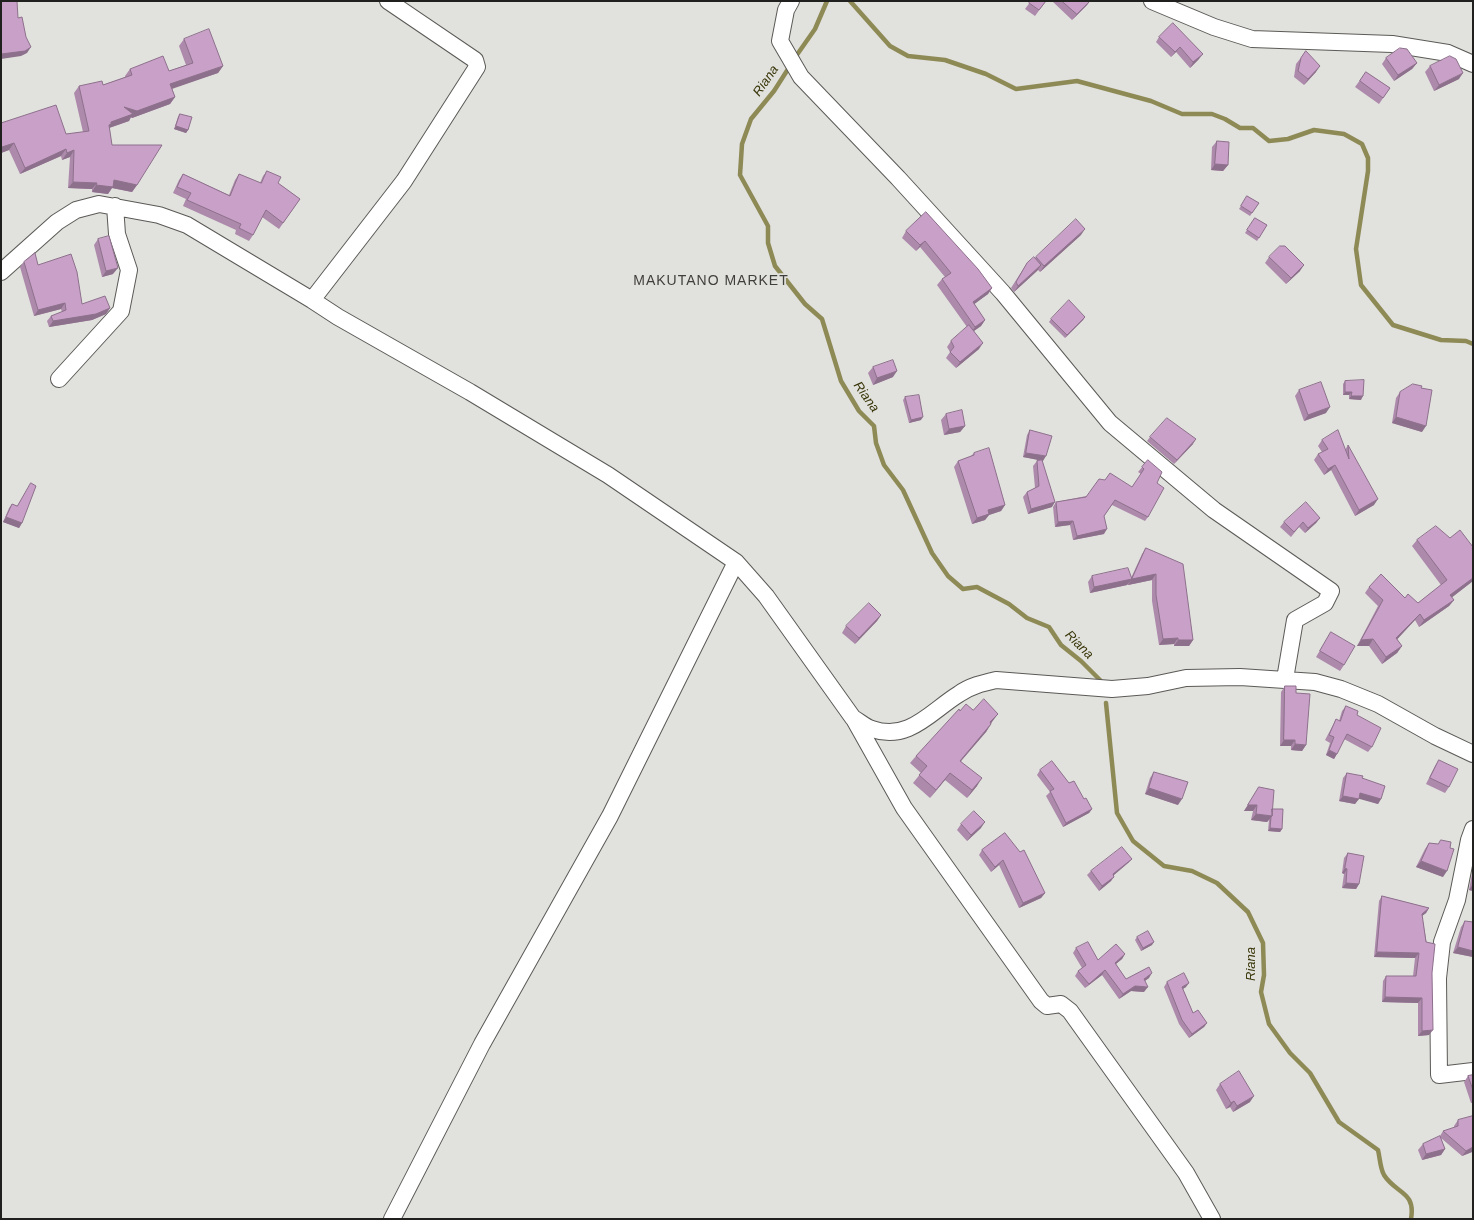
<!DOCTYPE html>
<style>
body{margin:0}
#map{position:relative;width:1474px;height:1220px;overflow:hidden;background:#e1e1dd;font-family:Helvetica,sans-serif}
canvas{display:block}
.frame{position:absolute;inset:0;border:2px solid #20201f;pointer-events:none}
</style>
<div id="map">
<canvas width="1474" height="1220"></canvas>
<div class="frame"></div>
</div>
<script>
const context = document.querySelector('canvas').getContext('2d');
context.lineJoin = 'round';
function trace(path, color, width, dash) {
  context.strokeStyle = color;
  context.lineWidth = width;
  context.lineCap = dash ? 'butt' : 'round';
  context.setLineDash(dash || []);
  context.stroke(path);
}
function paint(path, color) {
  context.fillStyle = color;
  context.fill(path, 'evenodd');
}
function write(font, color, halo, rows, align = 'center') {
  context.font = font + ' Helvetica,sans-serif';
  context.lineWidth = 3.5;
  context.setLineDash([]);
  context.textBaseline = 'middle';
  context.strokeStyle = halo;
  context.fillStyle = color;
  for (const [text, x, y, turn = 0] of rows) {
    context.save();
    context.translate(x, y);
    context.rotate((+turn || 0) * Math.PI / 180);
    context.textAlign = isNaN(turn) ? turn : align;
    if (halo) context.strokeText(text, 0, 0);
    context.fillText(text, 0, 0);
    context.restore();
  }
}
const stream = new Path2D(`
 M850,1L890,46L908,56L945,60L986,74L1016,89L1077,81L1151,101L1182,114H1212L1225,119L1240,128H1253L1269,141L1288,139L1314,130L1344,134L1362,144L1368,158V171L1356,249L1361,285L1393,325L1441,340L1466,341L1473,344
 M794,59L815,29L827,1
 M790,66L774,91L751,119L742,144L740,175L768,226V243L775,266L805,304L822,319L841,381L859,411L874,426L876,443L884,465L903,490L932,553L948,576L963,589L977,587L1009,604L1027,618L1049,627L1061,645L1081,661L1100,680
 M1106,703L1117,813L1133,841L1164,866L1192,871L1217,883L1248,912L1263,943L1264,975L1261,992L1269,1024L1290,1053L1310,1073L1339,1122L1378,1150C1380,1158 1380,1168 1384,1175C1396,1194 1416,1191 1411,1219`);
const minor = new Path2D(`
 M791,1L786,10L780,41L801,77L898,178L1003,293L1110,423L1214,510L1331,591L1325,603L1295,620L1285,679
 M1152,1L1214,27L1252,39L1392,44L1448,53L1473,64
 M1,272L57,222L76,210L99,204L159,215L187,225L312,300L338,317L470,392L608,475L736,562L766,596L853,718C859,721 865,727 872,729C909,742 931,711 959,694C970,686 983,683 996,680L1112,689L1148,686L1186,678L1240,677L1315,682L1341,689L1378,704L1435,736L1473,754
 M312,300L404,181L477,67L475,60L388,1
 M59,379L121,311L129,270L117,234L115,206
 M854,719L904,808L1041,1001L1047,1006L1061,1004L1070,1011L1186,1173L1212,1219
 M1473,829L1469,840L1457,900L1442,942L1438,978L1439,1075L1473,1071
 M392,1219L482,1044L610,816L736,562`);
const wall = new Path2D(`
 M1031,1H1046L1035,16L1025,9Z
 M1052,1H1090L1087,5L1072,20Z
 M1173,23L1199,59L1190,68L1176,52L1171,57L1156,42L1159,37Z
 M184,39L223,66L218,73L172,88L175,97L170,104L132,118L131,117L129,121L109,128L112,145L137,185L132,192L112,188L108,194L92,192V189L68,188L70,157L62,160L61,156L20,174L9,150L1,153V123L66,134L83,132L74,93L79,86L103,85L125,77V76L130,69L169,71L186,65L179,46Z
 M1306,51L1316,72L1304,85L1294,77L1296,64Z
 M1386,58L1417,63L1412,69L1394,81L1382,64Z
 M1430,66L1459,79L1434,91L1425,72Z
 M1366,72L1390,88L1379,104L1355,87Z
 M180,114L188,130L186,133L174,129L178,117Z
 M1217,141L1228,165L1223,171L1211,170L1212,147Z
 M267,171L278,183L300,199L279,229L262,217L253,235L249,241L235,234L236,230L183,206L186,199L173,193L179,180L183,174L229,195L235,180L239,174L260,183L263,176Z
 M1247,196L1259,203L1250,216L1239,209Z
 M926,212L992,288L988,294L974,304L985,320L981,326L974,331L979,349L956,368L946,358L950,352L947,347L951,341L967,327L937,285L942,279L945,277L920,247L916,251L902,238L906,231Z
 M1255,218L1267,225L1257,241L1245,233Z
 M1081,235L1040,272L1038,270L1014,292L1011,288L1027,263L1035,258L1036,257Z
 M98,239L113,274L102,277L94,245Z
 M1269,257L1300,271L1286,284L1265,263Z
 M24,262L38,265L82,304L110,308L106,314L92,320L49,327L47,321L51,316L62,312L61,309L34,316L20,267Z
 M1085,317L1083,320L1065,338L1049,322L1051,319Z
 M873,367L893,377L873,385L868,373Z
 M1345,381L1361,400L1349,399V395H1343V384Z
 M1421,388L1422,432L1392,423L1396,398L1400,392Z
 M1299,390L1326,413L1304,421L1295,396Z
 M905,397L921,420L909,423L903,400Z
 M946,414L965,426L960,432L944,435L941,420Z
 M1030,430L1043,461H1042L1052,507L1028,514L1023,497L1027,492L1035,488L1033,466L1037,461L1040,460L1023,457L1027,435Z
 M1150,437L1193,444L1174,464L1147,441Z
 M1322,440L1345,450L1348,445L1374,505L1355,516L1331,470L1324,475L1314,460L1318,454L1322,452L1318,446Z
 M974,453L1005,505L1001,511L989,515L985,520L972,524L954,467L958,461L971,456Z
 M1148,460L1157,483L1148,517L1145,521L1112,505L1104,516V534L1073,540L1070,525L1055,527L1053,507L1056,502L1132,487L1141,474L1138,472Z
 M12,504L17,506L22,523L19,528L3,522L9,508Z
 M1320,518L1316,523L1305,533L1299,527L1291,537L1280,527L1284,522Z
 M1450,538L1473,547V581L1452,597L1454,600L1449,606L1419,627L1415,620L1397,639L1402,646L1397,653L1382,664L1369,646H1357L1378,606L1365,593L1369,587L1405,598L1418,603L1441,585L1412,546L1417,540Z
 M1146,548L1193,640L1189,646H1174V644L1159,645L1152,601V580L1128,585V584L1127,585L1090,593L1088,582L1092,576L1131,578L1142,554Z
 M881,615L877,621L855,644L842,633L846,626Z
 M1331,632L1344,665L1340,671L1316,657Z
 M1285,686L1296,693L1306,745L1302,751L1291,750V746H1280L1281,692Z
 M1346,706L1357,715L1372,747L1368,752L1344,739L1334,759L1326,755L1330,743L1325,740L1333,725L1336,719L1339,721L1342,711Z
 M973,710L992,722L991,724L986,732L961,761L977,786L967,798L945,780L930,798L913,783L921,773L910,763L916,756L960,711Z
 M1439,760L1449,787L1445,793L1426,784L1435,766Z
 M1040,770L1069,783L1092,809L1089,813L1063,827L1046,796L1050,792L1037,775Z
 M1154,772L1178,805L1145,794L1150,778Z
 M1347,773L1362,778L1381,799L1378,804L1359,798L1355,804L1339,801L1343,778Z
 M1259,787L1272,809L1282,829L1280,832L1268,831L1269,820L1267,822L1251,820L1253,811H1244Z
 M961,824L981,828L967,841L957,830Z
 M1005,833L1045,893L1041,898L1019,908L999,865L991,872L979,855L982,850Z
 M1429,843L1438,844L1443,877L1416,867L1425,849Z
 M1348,853L1359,884L1356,889L1342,888L1344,874L1342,873L1344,858Z
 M1132,859L1128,863L1113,876L1111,881L1099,891L1087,875L1091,871Z
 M1473,868V891L1469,890Z
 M1382,896L1429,908L1426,913L1422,916L1432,973L1429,1035L1418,1036V1003L1382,1002L1383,981L1386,976H1413L1415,958L1374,957L1379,901Z
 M1465,921L1473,957L1453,953L1461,927Z
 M1137,937L1152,945L1141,951L1135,940Z
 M1076,948L1098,960L1125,954L1122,959L1116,964L1126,979L1149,978L1145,981L1144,992L1131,991L1119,999L1102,975L1085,988L1075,976L1078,971L1082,968L1073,953Z
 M1167,982L1186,987L1183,989L1193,1013L1207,1023L1204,1027L1189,1038L1179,1024L1164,987Z
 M1473,1075V1103H1471L1464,1082L1468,1076Z
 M1220,1084L1250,1102L1233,1112L1230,1107L1226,1109L1216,1090Z
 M1473,1116V1156H1472V1152L1462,1156L1441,1138L1445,1149L1441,1155L1422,1160L1418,1150L1423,1144L1440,1136L1443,1131L1454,1128V1126L1458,1120Z`);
const shadedWall = new Path2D(`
 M1090,1L1087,5L1072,20L1077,14Z
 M31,47L27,53L21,56L1,59V54Z
 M1180,47L1176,52L1171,57L1175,52Z
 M1203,54L1199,59L1190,68L1193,62Z
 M1417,63L1412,69L1394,81L1398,75Z
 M223,66L218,73L166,91L170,84Z
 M1320,66L1316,72L1304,85L1308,79Z
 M1463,73L1459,79L1434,91L1439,85Z
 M175,97L170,104L132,118L131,117L129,121L109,128V125L124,107Z
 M176,126L188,130L186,133L174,129Z
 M14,143L9,150L1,153V148L2,147Z
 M66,149L61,156L20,174L25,168Z
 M74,150L70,157L62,160L67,153Z
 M1215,164L1228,165L1223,171L1211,170Z
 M114,180L137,185L132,192L112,188L108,194L92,192L96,185Z
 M73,182L97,183L92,189L68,188Z
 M1085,229L1081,235L1040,272L1044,266Z
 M925,241L920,247L916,251L920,245Z
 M1041,265L1037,271L1014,292L1018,286Z
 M1304,265L1300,271L1286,284L1291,278Z
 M118,268L113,274L102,277L106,271Z
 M992,288L988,294L969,308L973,302Z
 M65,303L61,309L34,316L38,310Z
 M110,308L106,314L92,320L49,327L53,321Z
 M1085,317L1083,320L1065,338L1067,335Z
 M985,320L981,326L971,333L975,327Z
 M983,343L979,349L956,368L960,362Z
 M897,371L893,377L873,385L877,378Z
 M1345,392H1352L1349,395H1343Z
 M1351,396H1363L1361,400L1349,399Z
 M1330,407L1326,413L1304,421L1308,415Z
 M923,417L921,420L909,423L911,420Z
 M1396,417L1426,426L1422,432L1392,423Z
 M965,426L960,432L944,435L949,429Z
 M1196,439L1193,444L1174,464L1177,460Z
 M1026,453L1046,456L1043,461L1023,457Z
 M1335,465L1331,470L1324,475L1328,469Z
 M1378,499L1374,505L1355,516L1359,510Z
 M1055,502L1052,507L1028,514L1031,509Z
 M1005,505L1001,511L989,515L985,520L972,524L977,518L988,510Z
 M6,517L22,523L19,528L3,522Z
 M1320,518L1316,523L1305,533L1308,528Z
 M1073,521L1070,525L1055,527L1058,522Z
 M1107,529L1104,534L1073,540L1077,536Z
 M1156,574L1152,580L1128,585L1132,579Z
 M1473,578V581L1446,602L1450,595Z
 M1132,579L1127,585L1090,593L1094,587Z
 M1454,600L1449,606L1419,627L1424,620Z
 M1420,614L1415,620L1392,645L1396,638Z
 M881,615L877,621L855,644L859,638Z
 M1178,638L1174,644L1159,645L1163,639Z
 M1373,639L1369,646H1357L1361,640Z
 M1178,640H1193L1189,646H1174Z
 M1402,646L1397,653L1382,664L1386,657Z
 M998,714L992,722L984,730L990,722Z
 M991,724L986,732L955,768L960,761Z
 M1284,740H1295L1291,746H1280Z
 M1295,744L1306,745L1302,751L1291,750Z
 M1329,750L1337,754L1334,759L1326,755Z
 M950,773L945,780L930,798L936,790Z
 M982,778L977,786L967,798L972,790Z
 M1149,788L1182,799L1178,805L1145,794Z
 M1360,793L1381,799L1378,804L1356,798Z
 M1343,796L1359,799L1355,804L1339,801Z
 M1248,805H1257L1253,811H1244Z
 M1092,809L1089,813L1063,827L1066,823Z
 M1256,814L1272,816L1267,822L1251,820Z
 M985,822L981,828L967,841L971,835Z
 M1270,828L1282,829L1280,832L1268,831Z
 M1132,859L1128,863L1109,879L1113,874Z
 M1003,860L999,865L991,872L995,867Z
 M1421,861L1447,871L1443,877L1416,867Z
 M1345,868L1347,869L1344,874L1342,873Z
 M1114,877L1111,881L1099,891L1102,886Z
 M1346,883L1359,884L1356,889L1342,888Z
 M1473,884V891L1469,890Z
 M1045,893L1041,898L1019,908L1023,903Z
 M1429,908L1426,913L1418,919L1422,914Z
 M1154,942L1152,945L1141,951L1143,948Z
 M1458,947L1473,951V957L1453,953Z
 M1377,952L1419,953L1415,958L1374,957Z
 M1125,954L1122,959L1111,968L1115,963Z
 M1105,970L1102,975L1085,988L1089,984Z
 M1152,973L1149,978L1140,984L1144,979Z
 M1189,983L1186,987L1179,991L1182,987Z
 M1135,986L1148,987L1144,992L1131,991L1119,999L1123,994Z
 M1385,997L1422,998L1418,1003L1382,1002Z
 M1207,1023L1204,1027L1189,1038L1192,1034Z
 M1433,1030L1429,1035L1418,1036L1422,1031Z
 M1254,1096L1250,1102L1233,1112L1237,1106Z
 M1234,1101L1230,1107L1226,1109L1231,1103Z
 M1473,1147V1150L1472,1152L1462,1156L1466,1151Z
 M1445,1149L1441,1155L1422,1160L1426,1154Z`);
const building = new Path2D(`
 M1,1H17L18,18L22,17L26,37L31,47L25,51L1,54Z
 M1031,1H1046L1039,10L1029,3Z
 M1062,1H1090L1077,14Z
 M1173,23L1203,54L1193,62L1180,47L1175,52L1159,37Z
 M209,29L223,66L170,84L175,97L137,111L124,107L133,114L111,122V124L109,125L112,145H162L137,185L114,180L113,187L96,185L97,183L73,182L74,150L67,153L66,149L25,168L14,143L2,147L1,145V123L56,105L66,134L89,131L79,86L102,81L103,85L132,75L130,69L163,56L169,71L193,63L184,39Z
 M1400,48L1407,49L1417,63L1398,75L1386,58Z
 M1306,51L1320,66L1308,79L1298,71L1301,58Z
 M1450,56L1456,59L1463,73L1439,85L1430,66Z
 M1366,72L1390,88L1383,98L1360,81Z
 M180,114L192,117L188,130L176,126Z
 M1217,141L1229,142L1228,165L1215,164Z
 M267,171L281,177L278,183L300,199L283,223L266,210L253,235L239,228L241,224L187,200L191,193L177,187L183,174L230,196L239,174L261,183Z
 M1247,196L1259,203L1252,213L1241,206Z
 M926,212L978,269L992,288L973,302L985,320L975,327L942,279L951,273L925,241L920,245L906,231Z
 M1255,218L1267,225L1259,238L1247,230Z
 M1076,219L1085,229L1044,266L1036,257Z
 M109,236L118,268L106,271L98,239Z
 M1280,246H1285L1304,265L1291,278L1269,257Z
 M35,253L38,265L71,254L77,272L82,304L105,296L110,308L96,314L53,321L51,316L66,310L65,303L38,310L24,262Z
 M1034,257L1041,265L1018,286L1016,282L1027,263Z
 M1069,300L1085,317L1067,335L1051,319Z
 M969,325L983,343L960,362L950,352L954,347L951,341Z
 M893,360L897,371L877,378L873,367Z
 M1364,380L1363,396H1351L1352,392H1345V381Z
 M1321,382L1330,407L1308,415L1299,390Z
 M1413,384L1422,386L1421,388L1432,390L1426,426L1396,417L1400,392Z
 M919,395L923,417L911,420L905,397Z
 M962,410L965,426L949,429L946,414Z
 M1167,418L1196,439L1177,460L1150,437Z
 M1030,430L1052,436L1046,456L1026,453Z
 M1338,430L1349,459L1348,445L1378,499L1359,510L1335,465L1328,469L1318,454L1328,449L1322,440Z
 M989,448L1005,505L988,510L989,514L977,518L958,461L974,455V453Z
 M1042,460L1055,502L1031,509L1027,492L1039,486L1037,461Z
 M1148,460L1162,472L1157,483L1164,488L1148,517L1115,500L1104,516L1107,529L1077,536L1073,521L1058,522L1056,502L1086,497L1099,479L1105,480L1110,473L1132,487L1144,469L1142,467Z
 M31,483L36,486L22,523L6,517L12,504L17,506Z
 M1306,502L1320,518L1308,528L1303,522L1294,532L1284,522Z
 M1436,526L1450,538L1460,530L1473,547V578L1450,595L1454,600L1424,620L1420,614L1396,638L1402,646L1386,657L1373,639L1361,640L1383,600L1369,587L1381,574L1405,598L1408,594L1418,603L1447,580L1417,540Z
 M1146,548L1183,564L1193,640H1178V638L1163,639L1156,595V574L1132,579Z
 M1128,568L1132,579L1094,587L1092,576Z
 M869,603L881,615L859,638L846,626Z
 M1331,632L1355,646L1344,665L1320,651Z
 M1285,686H1296V693L1310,694L1306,745L1295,744V740H1284Z
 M984,699L998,714L990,722L991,724L960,761L982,778L972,790L950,773L936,790L919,775L927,766L916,756L959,709L960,711L966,704L973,710Z
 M1346,706L1358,711L1357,715L1381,728L1372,747L1347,734L1337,754L1329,750L1334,737L1329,735L1336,719L1340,721Z
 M1439,760L1458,769L1449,787L1430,778Z
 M1052,761L1069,783L1074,781L1084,799L1086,798L1092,809L1066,823L1050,791L1054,789L1040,770Z
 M1154,772L1188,782L1182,799L1149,788Z
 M1347,773L1363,776L1362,778L1385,786L1381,799L1360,793L1359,799L1343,796Z
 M1259,787L1274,790L1272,816L1256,814L1257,805H1248Z
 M1272,809H1283L1282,829L1270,828L1271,817L1272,816Z
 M974,811L985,822L971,835L961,824Z
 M1005,833L1020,852L1024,850L1045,893L1023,903L1003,860L995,867L982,850Z
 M1441,840L1451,842L1450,848L1454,849L1447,871L1421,861L1429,843L1438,844Z
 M1122,847L1132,859L1113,874L1114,877L1102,886L1091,871Z
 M1348,853L1364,856L1359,884L1346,883L1347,869L1345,868Z
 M1382,896L1429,908L1422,914L1426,942L1435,944L1432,973L1433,1030L1422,1031V998L1385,997L1386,976H1416L1419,953L1377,952Z
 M1465,921L1473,922V951L1458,947Z
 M1148,931L1154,942L1143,948L1137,937Z
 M1088,942L1098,960L1116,944L1125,954L1115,963L1126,979L1149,967L1152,973L1144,979L1148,987L1135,986L1123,994L1105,970L1089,984L1078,971L1086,965L1076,948Z
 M1184,973L1189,983L1182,987L1193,1013L1198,1010L1207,1023L1192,1034L1182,1020L1167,982Z
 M1239,1071L1254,1096L1237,1106L1234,1101L1231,1103L1220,1084Z
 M1473,1075V1090L1468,1076Z
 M1473,1116V1147L1466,1151L1443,1131L1458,1126V1120Z
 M1440,1136L1445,1149L1426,1154L1423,1144Z`);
const waterNames = [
 ["Riana",766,81,-55],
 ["Riana",866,397,55],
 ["Riana",1079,645,45],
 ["Riana",1251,964,-90]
];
const quarterNames = [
 ["MAKUTANO MARKET",711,281]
];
trace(stream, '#8e8a56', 4.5);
trace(minor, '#5b5a57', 18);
trace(minor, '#fff', 16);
paint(wall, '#ad8aac');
paint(shadedWall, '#8d708c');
paint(building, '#c9a0c8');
trace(building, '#8d708c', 1);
write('italic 13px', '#3a370a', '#e1e1dd', waterNames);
context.letterSpacing = '1px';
write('14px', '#403f3c', '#e1e1dd', quarterNames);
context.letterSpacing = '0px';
</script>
